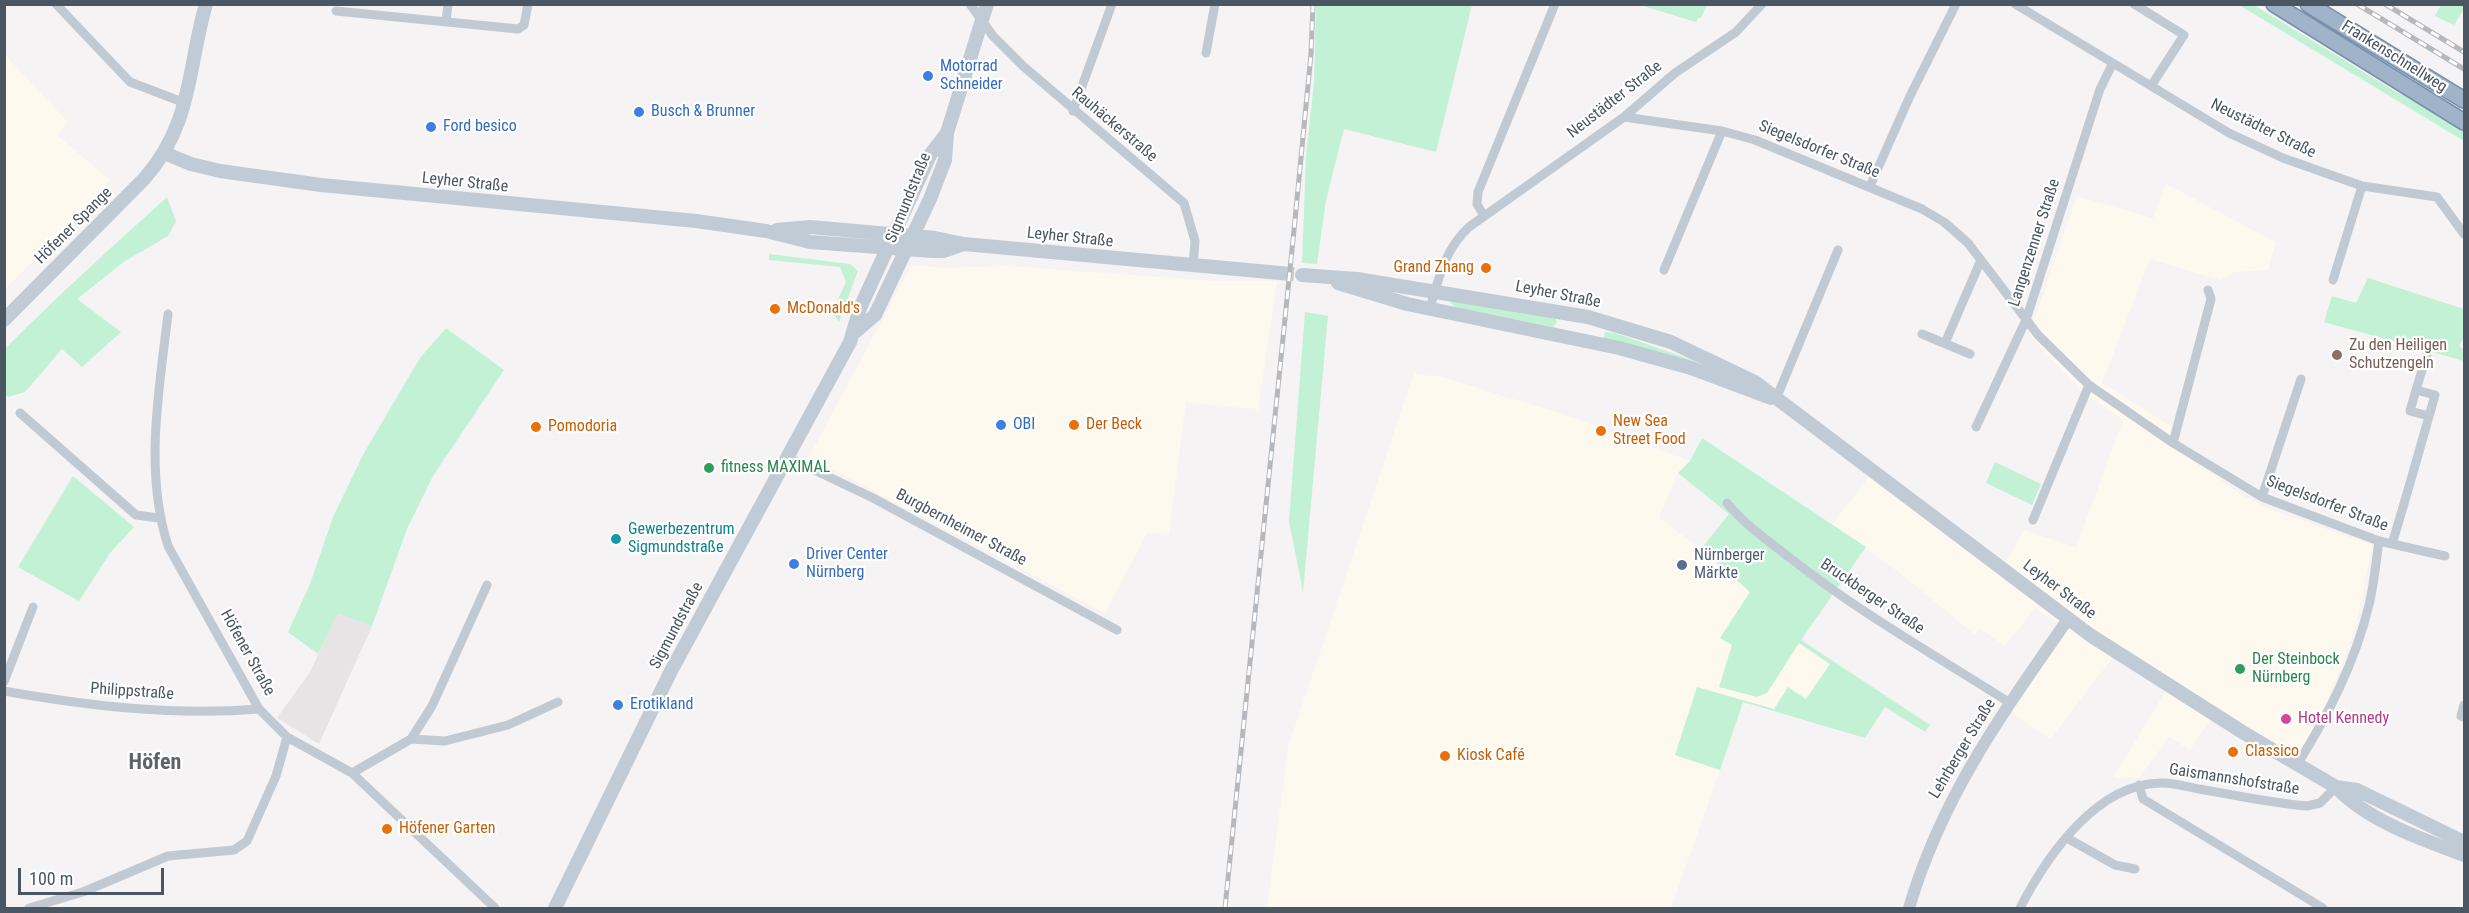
<!DOCTYPE html>
<meta charset="utf-8">
<style>
body{margin:0}
#map{position:relative;width:2469px;height:913px;overflow:hidden;background:#f5f3f3;font-family:"Roboto Condensed",sans-serif}
canvas{display:block}
.frame{position:absolute;inset:0;border:6px solid #4a5661;pointer-events:none}
.scale{position:absolute;left:18px;top:868px;width:146px;height:27px;box-sizing:border-box;border:3px solid #4a5661;border-top:0;padding-left:8px;font-size:18px;line-height:21px;white-space:nowrap;color:#4a5661;-webkit-text-stroke:4px #fff;paint-order:stroke}
</style>
<div id="map">
<canvas width="2469" height="913"></canvas>
<div class="frame"></div>
<div class="scale">100 m</div>
</div>
<script>
const context = document.querySelector('canvas').getContext('2d');
context.lineJoin = 'round';
function paint(path, color) {
  context.fillStyle = color;
  context.fill(path, 'evenodd');
}
function trace(path, color, width, dash) {
  context.strokeStyle = color;
  context.lineWidth = width;
  context.lineCap = dash ? 'butt' : 'round';
  context.setLineDash(dash || []);
  context.stroke(path);
}
function write(font, color, halo, rows, align = 'center') {
  context.font = font + ' "Roboto Condensed",sans-serif';
  context.lineWidth = 4.5;
  context.setLineDash([]);
  context.textBaseline = 'middle';
  context.strokeStyle = halo;
  context.fillStyle = color;
  for (const [text, x, y, turn = 0] of rows) {
    context.save();
    context.translate(x, y);
    context.rotate((+turn || 0) * Math.PI / 180);
    context.textAlign = isNaN(turn) ? turn : align;
    if (halo) context.strokeText(text, 0, 0);
    context.fillText(text, 0, 0);
    context.restore();
  }
}
const commercial = new Path2D(`
 M5,55L68,122L57,135L110,180L100,194L5,289Z
 M2166,184L2276,242L2268,270L2234,272L2220,280L2150,259L2102,383L2171,426L2168,443L2242,495L2274,511L2373,545L2355,628L2344,660L2327,701L2295,765L2213,716L2190,750L2169,737L2139,778H2113L2168,687L2113,657L2051,739L2009,711L2065,628L2035,608L2005,646L1980,629L1975,635L1900,573L1832,525L1873,471L2002,569L2024,530L2076,547L2123,420L2085,394L2029,335L2077,196L2153,218Z
 M916,265L940,268L1008,266L1215,281H1277L1258,410L1186,402L1169,534L1147,533L1105,613L809,457L910,268Z
 M1414,373L1443,377L1571,417L1690,461L1678,473L1659,518L1701,549L1751,592L1721,638L1732,645L1799,643L1830,664L1806,699L1774,709L1697,688L1675,755L1720,770L1671,908H1267L1288,747Z`);
const education = new Path2D(`
 M338,612L372,626L319,744L277,718L310,672Z`);
const green = new Path2D(`
 M1316,5H1472L1436,152L1344,129L1326,200L1317,264L1302,263L1306,156L1314,82Z
 M1640,5L1707,4V5L1701,18H1698L1696,22Z
 M2239,5H2254L2398,93L2416,99L2464,129V141Z
 M2441,5H2464V9L2454,25L2435,16Z
 M167,197L176,221L168,236L125,261L77,299L121,332L82,367L62,349L25,392L8,397L5,394V349C57,296 112,247 167,197Z
 M769,254L850,264L858,271L839,322L832,312L846,282L840,267L769,260Z
 M2368,278L2464,309V337L2459,346L2464,350V361L2324,322L2332,296L2356,303Z
 M1447,299L1555,317L1557,322L1553,327L1456,308Z
 M1305,312L1328,316L1303,592L1289,521Z
 M446,328L504,370L433,476L407,529L372,626L338,613L318,654L288,632L310,584L333,517L364,453L420,358Z
 M1605,332L1615,333L1732,374L1603,340Z
 M1702,438L1866,547L1801,640L1930,725L1925,732L1885,707L1865,738L1743,702L1720,770L1675,755L1697,687L1774,709L1788,687L1806,699L1830,664L1799,643L1767,693L1757,697L1719,687L1732,645L1720,638L1750,592L1701,549L1729,514L1678,473L1690,461Z
 M1995,462L2041,484L2032,505L1986,483Z
 M73,476L134,527L110,553L79,601L18,567Z`);
const secondaryTunnel = new Path2D(`
 M1280,273L1302,275`);
const minor = new Path2D(`
 M56,4L130,82L185,103
 M970,4L993,36L1023,66L1184,203L1195,241L1193,266
 M2015,4L2229,133L2283,158L2362,186L2437,197L2464,234
 M2134,4L2184,35L2151,86
 M336,11L518,29L524,25L528,4
 M446,22L448,4
 M1206,53L1215,4
 M1073,111L1112,4
 M1624,117L1722,131L1755,140L1922,209L1944,222L1968,243L2038,335L2089,385L2173,443L2262,497L2379,541L2445,556
 M1870,186L1910,96L1956,4
 M1484,216L1477,204L1478,192L1555,4
 M1664,270L1722,131
 M2333,280L2362,186
 M1430,308C1439,277 1445,249 1469,227L1624,117L1675,73L1736,32L1762,4
 M168,314C159,391 144,470 168,546L259,709L287,737L352,773L495,908
 M1922,334L1970,354
 M1945,343L1981,260
 M2416,390L2427,354
 M1776,399L1838,250
 M20,413L136,515L159,518
 M1976,427L2026,320L2100,89L2113,63
 M2173,443L2211,299L2208,290
 M789,458L873,498L1117,630
 M2262,497L2301,379
 M1727,503C1744,524 1767,540 1789,557C1858,612 1935,655 2010,703
 M2033,520L2089,385
 M2392,544C2407,495 2421,445 2435,395L2416,390L2410,411L2429,416
 M4,682L33,607
 M4,691C88,706 174,716 259,709
 M2464,705L2461,716L2464,717
 M411,739L445,741L508,725L558,702
 M2297,765C2328,715 2355,663 2369,605C2374,584 2376,562 2379,541
 M352,773L411,739L432,706L487,585
 M2139,785L2143,799L2323,908
 M2067,838L2115,865L2135,869
 M29,908L83,892L168,856L234,850L247,841L276,776L287,737
 M2020,908C2047,856 2097,782 2163,783C2175,783 2188,787 2199,789C2235,795 2271,803 2307,806L2320,803L2336,787`);
const tertiary = new Path2D(`
 M1909,908C1942,796 2002,714 2068,619`);
const secondary = new Path2D(`
 M164,153L191,164L220,171L321,185L696,221L766,231L810,242L932,251H943L964,244
 M777,230L810,227L935,238L964,244L1280,273
 M1302,275L1357,279L1588,317L1671,342L1755,382L2090,635L2244,733L2336,787C2368,821 2421,839 2464,855
 M1338,283L1407,304L1619,348L1691,368L1771,398
 M4,320L144,179C193,123 187,70 206,4
 M855,332L875,315L930,199L945,160L947,133L987,4
 M2336,787L2357,790L2464,842
 M555,908L671,671L850,342L860,308L930,155L947,133`);
const trunk = new Path2D(`
 M2274,4L2464,122
 M2308,4L2464,100`);
const rail = new Path2D(`
 M2357,4L2464,69
 M2385,4L2464,52
 M1225,908L1295,220L1311,54L1313,4`);
const markers = [
 [928,76,6,"#3f7fe0"],
 [639,112,6,"#3f7fe0"],
 [431,127,6,"#3f7fe0"],
 [1486,268,6,"#e8710a"],
 [775,309,6,"#e8710a"],
 [2337,355,6,"#8d6e63"],
 [1001,425,6,"#3f7fe0"],
 [1074,425,6,"#e8710a"],
 [536,427,6,"#e8710a"],
 [1601,431,6,"#e8710a"],
 [709,468,6,"#2e9e5b"],
 [616,539,6,"#0f9aa8"],
 [794,564,6,"#3f7fe0"],
 [1682,565,6,"#5c6f8a"],
 [2240,669,6,"#2e9e5b"],
 [618,705,6,"#3f7fe0"],
 [2286,719,6,"#d1479c"],
 [2233,752,6,"#e8710a"],
 [1445,756,6,"#e8710a"],
 [387,829,6,"#e8710a"]
];
const streetNames = [
 ["Frankenschnellweg",2394,57,32],
 ["Neustädter Straße",1615,100,-38],
 ["Rauhäckerstraße",1114,125,40],
 ["Neustädter Straße",2263,129,26],
 ["Siegelsdorfer Straße",1819,150,22],
 ["Leyher Straße",465,183,6],
 ["Sigmundstraße",909,198,-68],
 ["Höfener Spange",74,226,-45],
 ["Leyher Straße",1070,238,6],
 ["Langenzenner Straße",2035,243,-72],
 ["Leyher Straße",1558,295,11],
 ["Siegelsdorfer Straße",2327,504,21],
 ["Burgbernheimer Straße",961,528,28],
 ["Leyher Straße",2059,590,37],
 ["Bruckberger Straße",1872,597,34],
 ["Sigmundstraße",677,626,-62],
 ["Höfener Straße",247,653,61],
 ["Philippstraße",132,692,4],
 ["Lehrberger Straße",1963,749,-59],
 ["Gaismannshofstraße",2234,780,9]
];
const shopNames = [
 ["Motorrad",940,67],
 ["Schneider",940,85],
 ["Busch & Brunner",651,112],
 ["Ford besico",443,127],
 ["OBI",1013,425],
 ["Driver Center",806,555],
 ["Nürnberg",806,573],
 ["Erotikland",630,705]
];
const foodNames = [
 ["Grand Zhang",1474,268,"right"],
 ["McDonald's",787,309],
 ["New Sea",1613,422],
 ["Street Food",1613,440],
 ["Der Beck",1086,425],
 ["Pomodoria",548,427],
 ["Classico",2245,752],
 ["Kiosk Café",1457,756],
 ["Höfener Garten",399,829]
];
const educationNames = [
 ["Zu den Heiligen",2349,346],
 ["Schutzengeln",2349,364]
];
const leisureNames = [
 ["fitness MAXIMAL",721,468],
 ["Der Steinbock",2252,660],
 ["Nürnberg",2252,678]
];
const cultureNames = [
 ["Gewerbezentrum",628,530],
 ["Sigmundstraße",628,548]
];
const serviceNames = [
 ["Nürnberger",1694,556],
 ["Märkte",1694,574]
];
const hotelNames = [
 ["Hotel Kennedy",2298,719]
];
const districtNames = [
 ["Höfen",155,763]
];
paint(commercial, '#fdf9ef');
paint(education, '#e6e4e5');
paint(green, '#c3f1d5');
trace(secondaryTunnel, '#caccce', 14, [14, 7]);
trace(trunk, '#7690ad', 18);
trace(minor, '#c1cad2', 9);
trace(tertiary, '#c1cad2', 12);
trace(secondary, '#c1cbd6', 14);
trace(trunk, '#9fb4c9', 15);
trace(rail, '#b5b8bd', 5);
trace(rail, '#fff', 3, [9]);
for (const [x, y, r, color] of markers) {
  const dot = new Path2D();
  dot.arc(x, y, r, 0, 2 * Math.PI);
  context.fillStyle = color;
  context.fill(dot);
  trace(dot, '#fff', 2);
}
write('16px', '#4a5661', '#fff', streetNames);
write('16px', '#366cbe', '#fff', shopNames, 'left');
write('16px', '#c56008', '#fff', foodNames, 'left');
write('16px', '#785e54', '#fff', educationNames, 'left');
write('16px', '#27864d', '#fff', leisureNames, 'left');
write('16px', '#0d838f', '#fff', cultureNames, 'left');
write('16px', '#4e5e75', '#fff', serviceNames, 'left');
write('16px', '#b23c85', '#fff', hotelNames, 'left');
write('bold 22px', '#5f6368', '#fff', districtNames);
</script>
